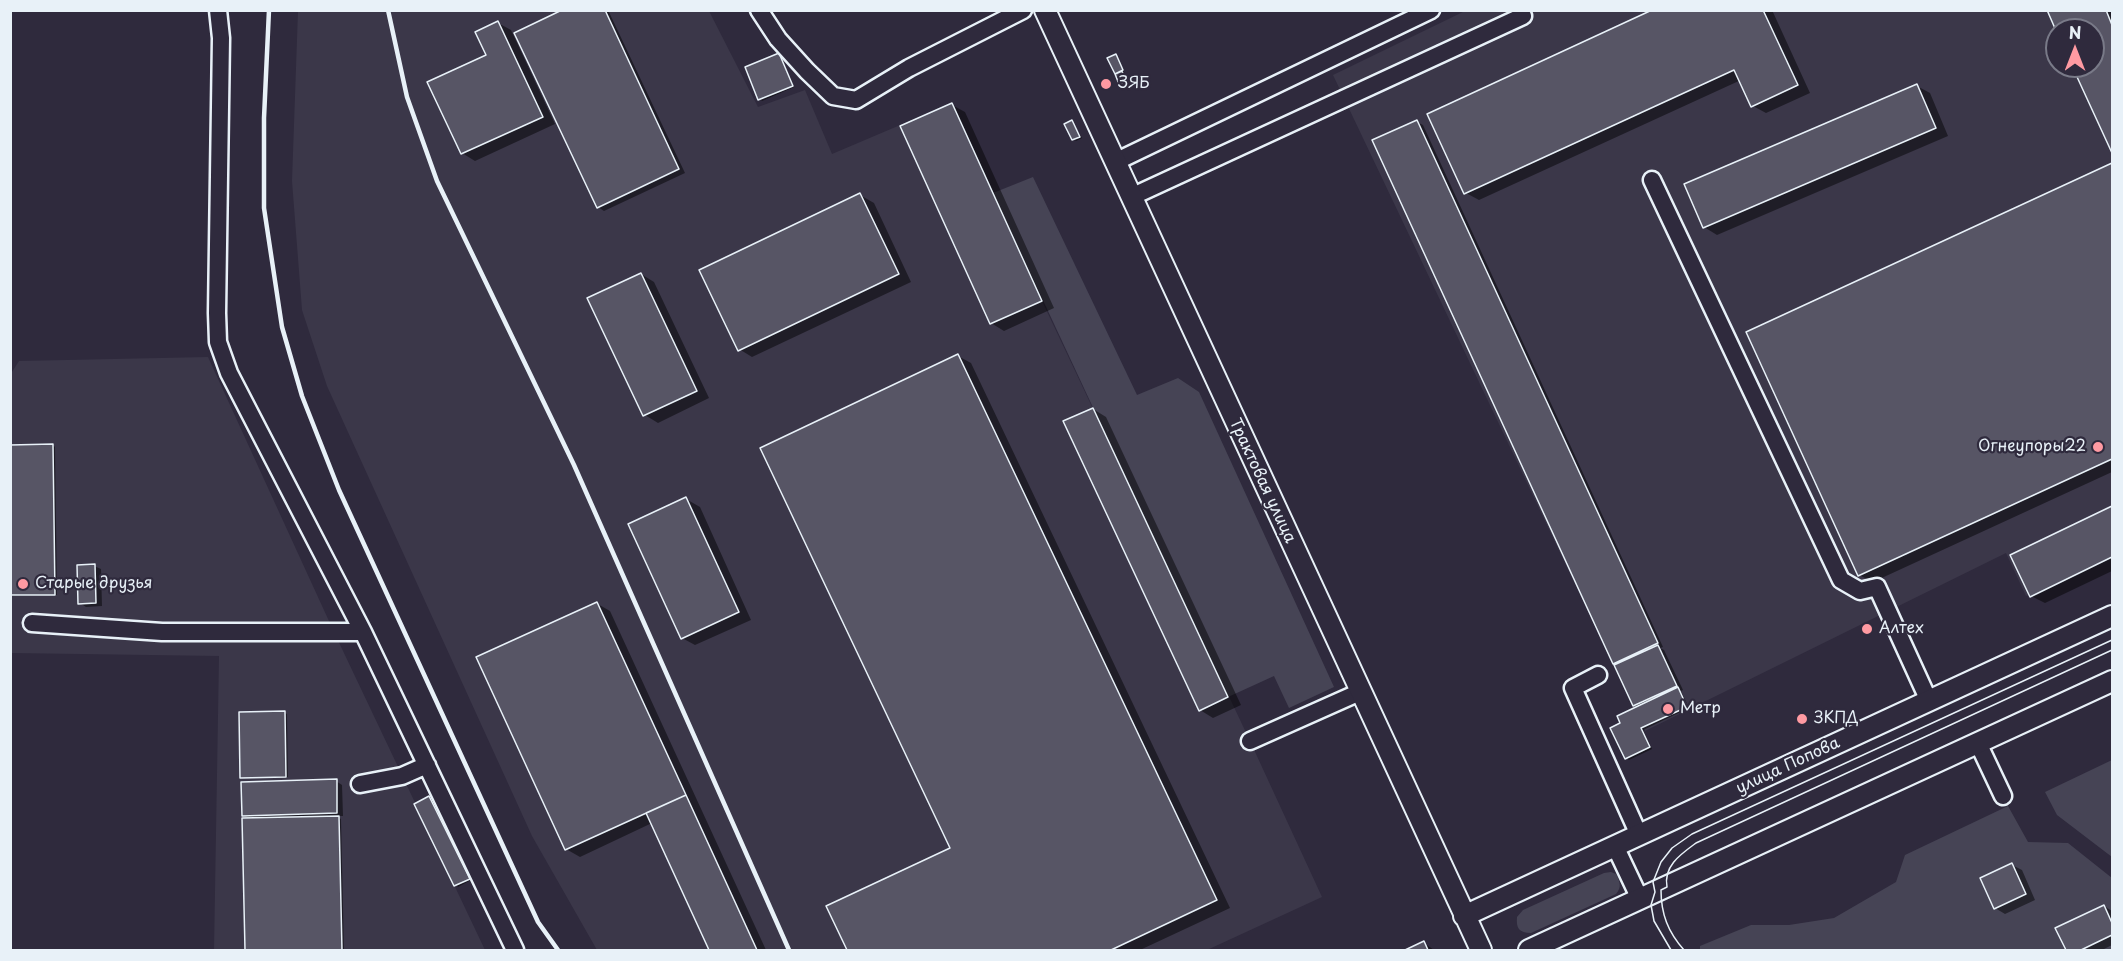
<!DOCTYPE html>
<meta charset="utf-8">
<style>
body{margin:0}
#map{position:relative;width:2123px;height:961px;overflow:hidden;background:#2f2a3d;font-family:"Playpen Sans",sans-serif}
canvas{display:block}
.frame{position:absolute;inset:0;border:12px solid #e8f1f8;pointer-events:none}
.north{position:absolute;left:2045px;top:18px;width:60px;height:60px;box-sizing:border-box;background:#2f2a3d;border:2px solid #797a88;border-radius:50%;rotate:0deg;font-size:16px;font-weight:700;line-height:24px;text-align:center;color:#e8f1f8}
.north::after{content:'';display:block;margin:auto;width:21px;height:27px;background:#ff9aa2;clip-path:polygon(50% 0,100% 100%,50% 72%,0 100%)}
</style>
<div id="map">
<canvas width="2123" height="961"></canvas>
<div class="frame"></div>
<div class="north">N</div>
</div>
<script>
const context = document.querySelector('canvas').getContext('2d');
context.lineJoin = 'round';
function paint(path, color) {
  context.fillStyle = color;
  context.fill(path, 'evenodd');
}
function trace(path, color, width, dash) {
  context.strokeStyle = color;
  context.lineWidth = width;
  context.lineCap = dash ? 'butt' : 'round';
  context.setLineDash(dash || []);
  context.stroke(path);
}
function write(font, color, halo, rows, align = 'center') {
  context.font = font + ' "Playpen Sans",sans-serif';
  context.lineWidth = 4.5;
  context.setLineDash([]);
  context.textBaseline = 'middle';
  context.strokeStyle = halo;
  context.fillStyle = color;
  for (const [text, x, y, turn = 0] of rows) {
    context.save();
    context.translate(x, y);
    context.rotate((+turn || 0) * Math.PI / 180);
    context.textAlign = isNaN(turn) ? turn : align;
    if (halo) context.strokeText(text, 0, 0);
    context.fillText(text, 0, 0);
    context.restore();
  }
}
const built = new Path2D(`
 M298,11H709L758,107L805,90L832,154L952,103L1042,301L1250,741L1322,897L1207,950H597L532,836L327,386L302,310L292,181Z
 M1465,11H2112V556L2026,596L2006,553L1645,731L1333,75ZM2057,30H2093V66H2057Z
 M208,357L334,632L485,950H214L219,656L11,653L10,375L19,361Z`);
const green = new Path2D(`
 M1033,177L1137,395L1178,378L1199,392L1334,687L1289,708L1274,676L1228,697L993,193Z
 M2112,760V857L2057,815L2045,792Z
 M2008,806L2028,842L2068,843L2112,878V950H1700V946L1751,925H1789L1834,918L1896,882L1905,855Z
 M1611,872L1616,874C1620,882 1622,887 1616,894L1531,933C1519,933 1516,928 1517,917L1523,910L1604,873Z`);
const shadow = new Path2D(`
 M565,10H608L685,173L604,211L598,207Z
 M1656,10H1772L1810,93L1766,113L1753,106L1741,80L1479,200L1466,193Z
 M2048,10H2112V149L2074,66H2093V30H2057Z
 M498,23L511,30L555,124L475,161L462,153Z
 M779,54L781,56L794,87L762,101L760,99Z
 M1116,56L1118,57L1128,82L1123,84L1120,83L1109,59Z
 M1917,86L1930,93L1948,136L1717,235L1704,227Z
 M952,105L965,112L1054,308L1004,331L991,323Z
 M1072,122L1082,138L1076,141L1073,139Z
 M1417,122L1423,125L1663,647L1660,648L1664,650L1683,690L1681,691L1689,708L1643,730L1652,749L1629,760L1626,758L1622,724L1638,708L1634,705L1618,665L1614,663Z
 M2112,165V472L1873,582L1859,575L1748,332Z
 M860,195L874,203L911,282L752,357L739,349Z
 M641,274L654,282L709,398L658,423L645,415Z
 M958,356L971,363L1230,908L1140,950H849L828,907L952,848Z
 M1093,409L1106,417L1241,705L1213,718L1200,710Z
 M53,445L55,447L57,595L10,596V446Z
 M686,499L700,507L751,620L695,645L682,638Z
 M2112,508V571L2045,603L2031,596L2012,556Z
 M94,566L101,569L102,606L86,607L80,603Z
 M596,603L610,611L766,950H711L652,823L580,857L566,849Z
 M284,712L287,714L288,777H242Z
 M336,781L342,785L343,816H336L341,819L344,950H246L244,819H251L244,815Z
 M429,798L432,800L471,880L458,887L456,885Z
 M2012,865L2022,870L2035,900L2005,914L1995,908Z
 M2104,906L2112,911V945L2102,950H2068L2057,929Z
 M1424,943L1434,950H1409Z`);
const building = new Path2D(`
 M562,10H605L679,169L597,208L514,33Z
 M1652,10H1763L1798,85L1751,107L1734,70L1464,194L1427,114Z
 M2047,10H2106L2112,25V153L2072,66H2093V30H2057V33Z
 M498,21L543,117L461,154L427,82L486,55L475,32Z
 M779,53L793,86L758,100L745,67Z
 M1116,54L1123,70L1115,74L1107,58Z
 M1122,71L1126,81L1119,84L1115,74Z
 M1917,84L1936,128L1703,228L1684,184Z
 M952,103L1042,301L990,324L900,126Z
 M1072,120L1080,137L1072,140L1064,124Z
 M1417,120L1658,643L1613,664L1372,140Z
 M2112,163V459L1858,576L1746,332Z
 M860,193L899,274L738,351L699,270Z
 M641,273L697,391L643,416L587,298Z
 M958,354L1217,900L1111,950H847L826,906L950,848L760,448Z
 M1093,408L1228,697L1199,711L1063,421Z
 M53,444L55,595H10V445Z
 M686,497L739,612L681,639L628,524Z
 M2112,506V557L2030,597L2010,555Z
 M95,564L96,603L78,604L77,565Z
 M597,602L686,795L565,850L476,657Z
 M1658,645L1677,686L1633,706L1614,665Z
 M1678,687L1687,707L1641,728L1650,747L1625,759L1610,728L1620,723L1617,716Z
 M285,711L286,777L240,778L239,712Z
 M337,779V813L242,816L241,782Z
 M686,795L757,950H709L646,813Z
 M429,796L470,879L454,886L414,804Z
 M339,816L342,950H245L242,818Z
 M2012,863L2026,894L1994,909L1980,878Z
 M2104,905L2112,923V935L2081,950H2066L2055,928Z
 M1424,941L1428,950H1405Z`);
const minor = new Path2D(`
 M218,10L221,38L217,313L218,342L229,373L363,632L515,950
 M759,10L778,39L807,71L833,96L856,100L909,68L1023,10
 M1115,162L1431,10
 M1652,180L1841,580L1860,591L1877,587L1929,701
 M1131,197L1523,16
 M32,623L162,632H363
 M1598,675L1573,688L1639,835
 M1250,741L1360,692
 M1978,743L2003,796
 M360,784L402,776L427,765
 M1615,846L1640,899`);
const major = new Path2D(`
 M1045,10L1481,950
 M1464,916L2112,616
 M1529,950L2112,681`);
const tram = new Path2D(`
 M1671,950L1654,921L1651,905L1655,892L1653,882L1661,862L1672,848L1692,834L2112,640
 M1684,950C1668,932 1661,914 1661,890L1667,887C1663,866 1681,854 1696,843L2112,650`);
const rail = new Path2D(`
 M269,10L264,118V208L282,327L302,396L339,490L538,922L558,950
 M388,10L407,97L437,181L574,465L789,950`);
const markers = [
 [1106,84,6,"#ff9aa2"],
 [2098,447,6,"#ff9aa2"],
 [23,584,6,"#ff9aa2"],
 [1867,629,6,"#ff9aa2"],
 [1668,709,6,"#ff9aa2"],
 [1802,719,6,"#ff9aa2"]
];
const poiNames = [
 ["ЗЯБ",1118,84],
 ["Огнеупоры22",2086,447,"right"],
 ["Старые друзья",35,584],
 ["Алтех",1879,629],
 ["Метр",1680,709],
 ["ЗКПД",1814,719]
];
const streetNames = [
 ["Трактовая улица",1262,481,65],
 ["улица Попова",1788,766,-25]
];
paint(built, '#3b3749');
paint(green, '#464455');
paint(shadow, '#0007');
paint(building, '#575565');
trace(building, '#e8f1f8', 1.5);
trace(minor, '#e8f1f8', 21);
trace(major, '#e8f1f8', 24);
trace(minor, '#2f2a3d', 16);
trace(major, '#2f2a3d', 20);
trace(tram, '#e8f1f8', 1.5);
trace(rail, '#e8f1f8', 4.5);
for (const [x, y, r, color] of markers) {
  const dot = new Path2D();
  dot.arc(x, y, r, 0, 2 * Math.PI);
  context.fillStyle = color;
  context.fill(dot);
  trace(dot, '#2f2a3d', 2);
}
write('16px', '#e8f1f8', '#2f2a3d', poiNames, 'left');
write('16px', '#e8f1f8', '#2f2a3d', streetNames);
</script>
